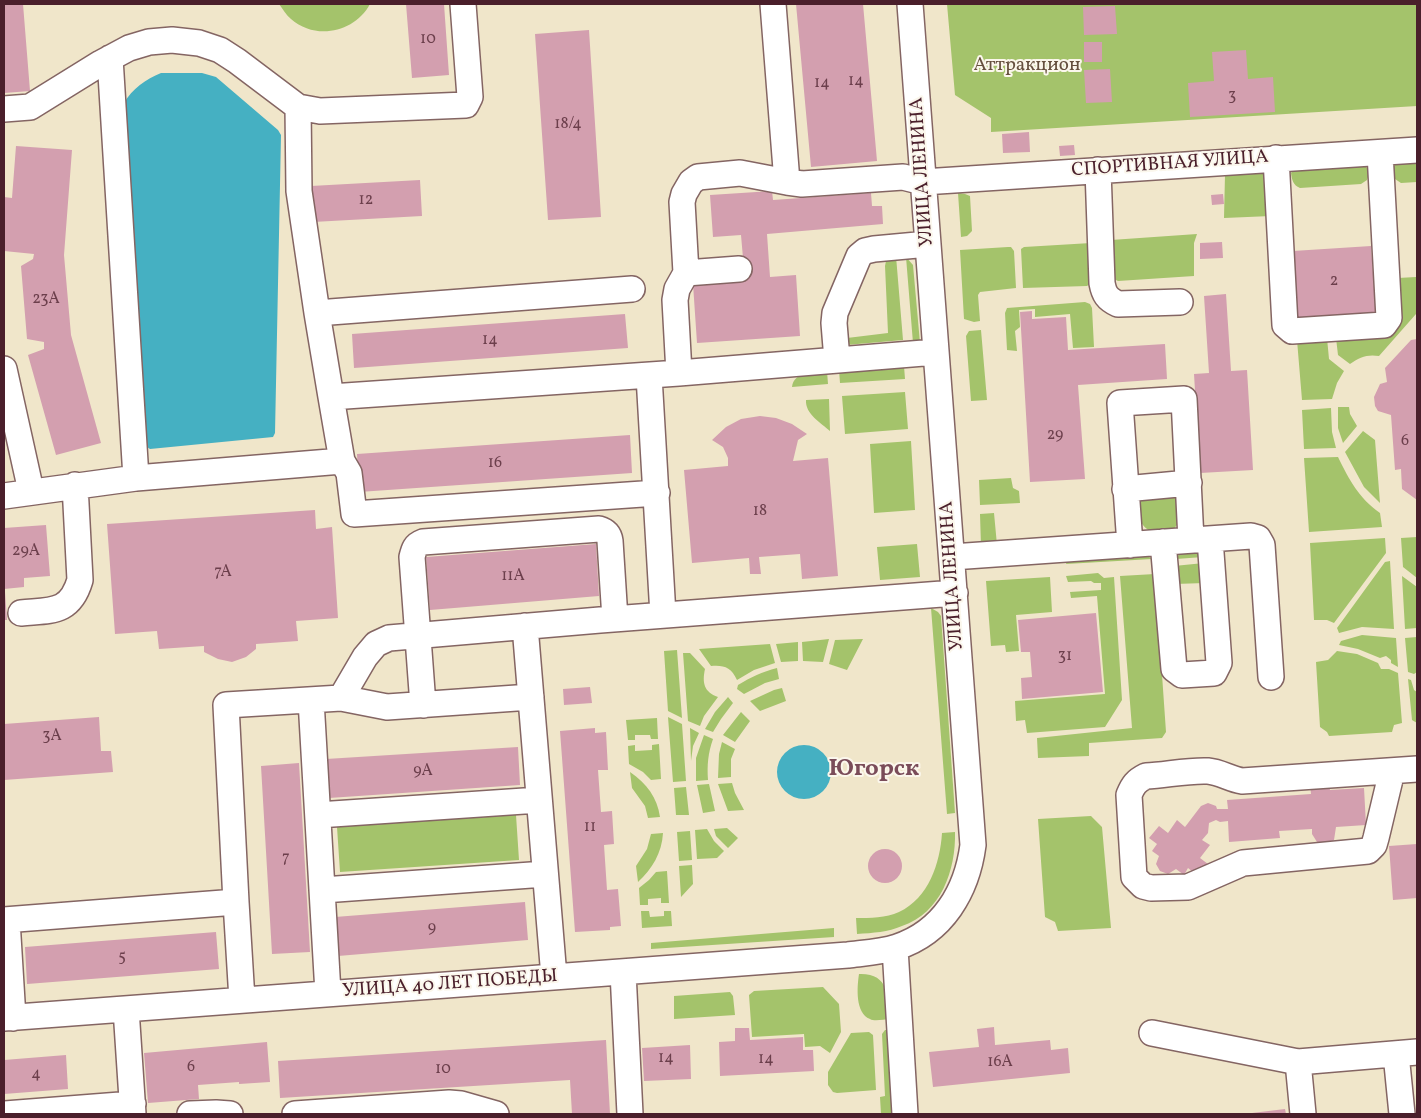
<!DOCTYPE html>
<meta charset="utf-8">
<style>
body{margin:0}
#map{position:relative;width:1421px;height:1118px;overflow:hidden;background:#f0e6ca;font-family:Vollkorn,serif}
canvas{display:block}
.frame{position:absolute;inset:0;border:5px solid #4a1f2b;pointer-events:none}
</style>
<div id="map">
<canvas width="1421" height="1118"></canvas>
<div class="frame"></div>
</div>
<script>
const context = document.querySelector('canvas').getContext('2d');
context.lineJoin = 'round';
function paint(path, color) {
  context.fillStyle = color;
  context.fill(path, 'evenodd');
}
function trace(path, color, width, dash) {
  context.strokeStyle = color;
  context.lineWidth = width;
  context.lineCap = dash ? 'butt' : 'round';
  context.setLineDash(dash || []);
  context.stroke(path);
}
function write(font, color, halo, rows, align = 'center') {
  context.font = font + ' Vollkorn,serif';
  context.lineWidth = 4;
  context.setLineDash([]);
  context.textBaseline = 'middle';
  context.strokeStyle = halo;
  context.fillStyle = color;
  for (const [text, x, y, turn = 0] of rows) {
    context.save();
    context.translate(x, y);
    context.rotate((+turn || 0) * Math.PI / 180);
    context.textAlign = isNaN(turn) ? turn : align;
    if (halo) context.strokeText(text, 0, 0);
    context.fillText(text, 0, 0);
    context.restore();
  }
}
const green = new Path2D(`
 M279,4H370C355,32 316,41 291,19C286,15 283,9 279,4Z
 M947,4H1417V106L991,132V118L955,95Z
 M1417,160V182L1401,183L1392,177L1393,165L1396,161Z
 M1362,164L1367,168L1369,174L1367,180L1361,184L1300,188C1293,185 1292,180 1291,173L1296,167Z
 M1258,170L1269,178L1271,216L1224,218L1225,175Z
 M958,193L965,194L970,196L972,231L967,236L961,237Z
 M1197,234L1194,243V276L1118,281L1114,279L1111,240Z
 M1091,243V283L1087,286L1023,288L1021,249L1024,247Z
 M1008,247H1011L1014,251L1016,288L980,292L978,295L980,321L974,322L964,319L960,250Z
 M896,256L903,340L846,345L847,338L888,333L885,266L886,261L890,257Z
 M906,257L913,265L920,343H913Z
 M1416,277V314L1379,356C1368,354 1359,357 1350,364L1338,355L1336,338L1389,335L1401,321L1398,278Z
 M1085,302L1090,304L1092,308L1094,347L1073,348L1070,314L1035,317V309L1019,310L1020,327L1015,331L1017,351L1007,350L1005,313L1007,308Z
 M981,330L987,400L971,401L966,336L969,331Z
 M1327,338L1329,359L1344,371L1337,383L1332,399L1302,400L1297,340Z
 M904,366L905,379L840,383L839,370Z
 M827,371L828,384L792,387C794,371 814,373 827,371Z
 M905,392L908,429L845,434L842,396Z
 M829,399L830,431C821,423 805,414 806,400Z
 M1338,407H1349L1350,414L1357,426L1343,443L1338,428Z
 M1331,408L1332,432L1336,448L1304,449L1302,410Z
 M1363,431L1375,440L1380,503L1364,487L1345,452Z
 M911,441L915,510L874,513L870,444Z
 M1338,457C1350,481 1358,497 1380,513L1382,527L1309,532L1304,458Z
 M1011,478L1013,488L1019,491L1020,503L980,505L979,480Z
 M1184,496L1180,521L1173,530C1168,531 1162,532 1157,532C1140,532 1135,511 1140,498Z
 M994,513L997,545L981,546L980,514Z
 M1417,537V578L1403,567L1401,538Z
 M1385,538L1386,553L1334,623L1327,620H1314L1310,543Z
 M917,544L920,577L880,580L877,547Z
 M1191,549L1201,553L1203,557L1176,559L1181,551Z
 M1145,554L1152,559L1066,564L1067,561Z
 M1390,561L1394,629L1362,627L1339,633L1337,628L1385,562Z
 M1204,563L1205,583L1175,584L1174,566Z
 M1098,573L1104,578L1114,577L1122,700L1105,727L1027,733L1025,720L1016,721L1015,701L1105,694L1097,596L1071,598L1070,592L1101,590V583H1094L1091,581L1068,582L1066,576Z
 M1155,574L1166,732L1162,738L1089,743V756L1038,758L1037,738L1132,728L1120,576Z
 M1402,576L1417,587V628L1405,629Z
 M1050,577L1052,612L1016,615L1019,651L1006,652L1005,645L991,646L986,581Z
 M931,608L938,612L941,616L955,813L947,814Z
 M1362,635L1396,638L1398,667L1391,663V660L1386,656L1380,658L1358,649L1339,645L1341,641Z
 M1417,637V672L1414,674L1408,672L1405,638Z
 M829,639L823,662L803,661L802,642Z
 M863,639L847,670L829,664L835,640Z
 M798,642V661L781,662L776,644Z
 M770,644L775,663L754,670L737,680C731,667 724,665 711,666L699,649Z
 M677,650L682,718L668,711L664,651Z
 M1337,651L1357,654L1378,663L1381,669H1389L1398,673L1402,723L1394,725L1392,732L1329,736L1327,732L1320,727L1316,662L1328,660Z
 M683,653H690L705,669C702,683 704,692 718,697L704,716L700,726L688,721Z
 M777,668L779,679L765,683L744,694L737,689L738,685C751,677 762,672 777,668Z
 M1408,679L1411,680L1414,690L1417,692V723L1412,720Z
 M782,688L786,701L760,711L750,701L774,690Z
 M728,697L733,703L721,719L713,732L705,729L715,712Z
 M741,712L750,721L735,742L723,735Z
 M668,717L682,724L686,781L673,782Z
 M657,718L658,739H651L650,735H635V740H628L626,720Z
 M690,728L699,733L693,746L691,761Z
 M704,735L713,739C708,753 707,765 708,780L696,781V758Z
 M722,742L735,749L731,759V777L718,778L719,754Z
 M659,744L661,779L651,780L643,772L629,764L628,746L635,745V751L652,750V745Z
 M630,772C647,784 657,797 660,817L648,818L645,806L632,788Z
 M732,783L735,793L744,810L728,811L718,784Z
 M709,784L715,811L703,813L697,785Z
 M686,787L689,815H676L674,788Z
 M516,815L519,860L340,872L337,827Z
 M1091,816L1102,827L1111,928L1058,931L1055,922L1045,917L1038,819Z
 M727,828L738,838L728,848L716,836L714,829Z
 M707,829L714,841L724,851L717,858L697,859L695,830Z
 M690,831L692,860L679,861L677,832Z
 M955,832C956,870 941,913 902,926C888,932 873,933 857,934L856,918C870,918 886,918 899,912C929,898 940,863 942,833Z
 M663,833C662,853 652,869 638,882L636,866L647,849L651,834Z
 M692,865L693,884L681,897L679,866Z
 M667,871L669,903H661V898L648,899V905H640L639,888L649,880L656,872Z
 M641,911H649L650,917L664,916V911H671L672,926L642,928Z
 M834,928V937L651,949V943Z
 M859,974C889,973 888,996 890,1019C884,1019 875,1022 870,1019C855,1013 857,987 859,974Z
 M823,987L839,1004L841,1032L830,1053L820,1046L805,1047L804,1034L752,1037L749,995L754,991Z
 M730,992L733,996L735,1015L674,1019V996Z
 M885,1030H890L895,1114H881L880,1097L885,1096L882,1034Z
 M869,1032L873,1035L876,1090L837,1093L833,1092L828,1085V1072L851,1033Z`);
const water = new Path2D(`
 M161,73H202L216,77L278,130L281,135L275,433L273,437L150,449L144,445L124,103C132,89 146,79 161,73Z
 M777 772a27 27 0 1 1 54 0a27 27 0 1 1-54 0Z`);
const building = new Path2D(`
 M4,4H23L30,91L4,93Z
 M406,4H444L449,75L412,78Z
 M796,4H863L877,161L811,167Z
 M1115,6L1117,34L1084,35L1083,7Z
 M589,30L601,217L548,220L535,34Z
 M1084,42H1102V62H1084Z
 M1246,50L1248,79L1273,77L1275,112L1190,117L1188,83L1214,81L1212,52Z
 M1110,69L1112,102L1086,103L1084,70Z
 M1029,132L1030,152L1003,153L1002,134Z
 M1074,145L1075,155L1060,156L1059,146Z
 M16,146L72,150L64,255L71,335L101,443L56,455L28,355L44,349V342L27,339L21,266L33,259L34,254L4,251V197L12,198Z
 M420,180L422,216L313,222L311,186Z
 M772,191L773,200L871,193L872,206H882L883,224L767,234L770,277L796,275L800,336L697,343L693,284L745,281L741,235L713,237L710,195Z
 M1223,194L1224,204L1212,205L1211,195Z
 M1222,242L1223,258L1200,259V243Z
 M1371,246L1376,314L1297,319L1293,251Z
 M1226,294L1231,371L1247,370L1253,470L1200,473L1194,374L1209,373L1204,296Z
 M1032,311V319L1066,317L1068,350L1165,344L1167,379L1078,385L1085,479L1030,482L1020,312Z
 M625,314L628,348L354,368L352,334Z
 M1417,339V500L1402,489L1401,469L1395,470L1391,415L1378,411L1375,406L1374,397L1380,384L1387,382L1385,368L1411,340Z
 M760,416L776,418L792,424L807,434L798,440L793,461L828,458L838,576L802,579L800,554L759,557L761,574H750L749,558L692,563L684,470L728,466V458L723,447L712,440L726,427L741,419Z
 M630,435L632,473L359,492L357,454Z
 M315,510L316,529L332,527L338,618L296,621L298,641L256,644V649L246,657L232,662L218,659L204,652V646L159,649L157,631L115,634L107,524Z
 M46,525L50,576L24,578V587L4,589V528Z
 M596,544L599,596L430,610L426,557Z
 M4,592H5L7,620H4Z
 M1096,613L1103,692L1022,699L1021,678L1032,677L1030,652H1021L1018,620Z
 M590,687L592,703L564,705L563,689Z
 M99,717L101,751H111L113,772L4,780V724Z
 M595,728V733L606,732L608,770H598L601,812L612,811L614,844L604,845L607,890L618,889L621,926L610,927V930L575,932L560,731Z
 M518,747L520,785L329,798L326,759Z
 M299,763L310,952L272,954L261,766Z
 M1329,783L1330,790L1364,788L1366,825L1336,827L1334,840L1326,845L1317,842L1312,834V829L1279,831L1280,838L1229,842L1228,821L1220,822L1216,820L1209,823L1208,833L1202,840L1210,845L1200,858L1208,864L1198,876L1188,868L1184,875L1176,869L1168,874L1160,871L1156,864L1159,856L1152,851L1157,844L1149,838L1159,826L1168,833L1177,820L1185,827L1201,806L1208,803L1216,806L1217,809H1228L1227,800L1311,794L1310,784Z
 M1417,844V898L1393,900L1389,846Z
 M868 866a17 17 0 1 1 34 0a17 17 0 1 1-34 0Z
 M525,902L528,940L338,956L335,917Z
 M216,932L219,969L27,984L25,947Z
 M994,1027L995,1045L1050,1040L1051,1050L1068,1048L1070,1073L933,1087L929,1052L979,1047L977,1029Z
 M735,1028H749L750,1040L803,1037V1050H813L814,1071L720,1076L719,1042L735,1041Z
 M606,1040L610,1114H572L570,1080L280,1098L278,1061Z
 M267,1042L270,1082L239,1084V1082L198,1085L199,1099L148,1103L144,1053Z
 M690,1045L691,1079L644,1081L642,1048Z
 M66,1055L68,1089L4,1094V1060Z
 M1285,1109L1286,1114H1252V1113Z`);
const minor = new Path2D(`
 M773,4L787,182L802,184L903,177L923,182L1417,150
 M110,58L136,478
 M298,107L299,191L317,313
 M4,109L30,107L101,63L129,48L149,42L172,40L199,43L220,50L237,61L298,107L320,111L466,105L470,97L463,4
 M1276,158L1285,325L1292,331L1384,325L1389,318L1380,153
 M1098,170L1102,283C1104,294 1107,299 1118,304L1180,302
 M686,273L739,269
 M632,289L317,313L331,397L679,373L936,352
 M837,360L834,323L835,313L859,256L865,251L874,249L928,244
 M4,369L31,491
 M679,373L675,300L677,289L686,273L682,202L684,194L691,182L698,177L740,173L787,182
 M649,376L663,615
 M342,461L349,473L354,514L657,493
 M1125,489L1189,483
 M4,496L136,478L342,461L331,397
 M1163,542L1174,669L1182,675L1214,673L1219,663L1210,539
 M1130,545L1120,403L1184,399L1191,540
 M952,557L1251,536L1258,538L1262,545L1271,677
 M21,613C51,610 70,614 80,580L75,485
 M525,626L554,977
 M341,698L387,707L531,697
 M311,700L328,993
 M423,705L412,557C414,549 415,545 423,542L599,529C606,531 609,534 610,541L615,619
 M1392,771L1376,838L1374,845L1368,851L1243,863L1188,887L1151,888L1143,886L1134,877L1129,795C1133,785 1136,781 1146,776C1166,775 1188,770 1208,771C1220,772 1230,779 1242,781L1417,769
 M318,815L539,800
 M323,890L545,874
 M236,902L226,705L341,698L365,657L376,644L389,638L600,620L955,593
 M4,920L236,902L242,1000
 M7,920L13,1018
 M895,948L905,1114
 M623,972L630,1114
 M126,1009L133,1114
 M4,1018L848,955C864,953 882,952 897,947C943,932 967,891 973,845L910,4
 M1152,1033L1298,1062L1417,1052
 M1396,1054L1402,1114
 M1298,1062L1303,1114
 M5,1114L133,1104
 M190,1114L216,1113L230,1114
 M295,1114L449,1103L461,1104L496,1114`);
const numberNames = [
 ["10",428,40],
 ["14",856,82],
 ["14",822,84],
 ["3",1232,97],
 ["18/4",568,125],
 ["12",366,201],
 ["2",1334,282],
 ["23А",46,300],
 ["14",490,341],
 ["29",1055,436],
 ["6",1405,442],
 ["16",495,464],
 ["18",760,512],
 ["29А",26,552],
 ["7А",223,573],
 ["11А",513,577],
 ["31",1065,657],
 ["3А",52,737],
 ["9А",423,772],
 ["11",590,828],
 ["7",286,859],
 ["9",432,929],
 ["5",122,958],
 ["14",666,1059],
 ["14",766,1060],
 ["16А",1000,1063],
 ["6",191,1068],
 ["10",443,1070],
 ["4",36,1075]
];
const parkNames = [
 ["Аттракцион",1027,67]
];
const streetNames = [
 ["СПОРТИВНАЯ УЛИЦА",1170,165,-4],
 ["УЛИЦА ЛЕНИНА",923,172,-94],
 ["УЛИЦА ЛЕНИНА",953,576,-94],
 ["УЛИЦА 40 ЛЕТ ПОБЕДЫ",450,985,-4]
];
const districtNames = [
 ["Югорск",874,771]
];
paint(green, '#a4c36b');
paint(water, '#45b0c2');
paint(building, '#d39faf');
trace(minor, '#846563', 28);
trace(minor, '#fff', 25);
write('16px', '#6c3f4c', null, numberNames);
write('19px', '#65503e', '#fbf7ec', parkNames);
write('19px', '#4a1f2b', '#fbf7ec', streetNames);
write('bold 24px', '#7a4c59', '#fbf7ec', districtNames);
</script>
